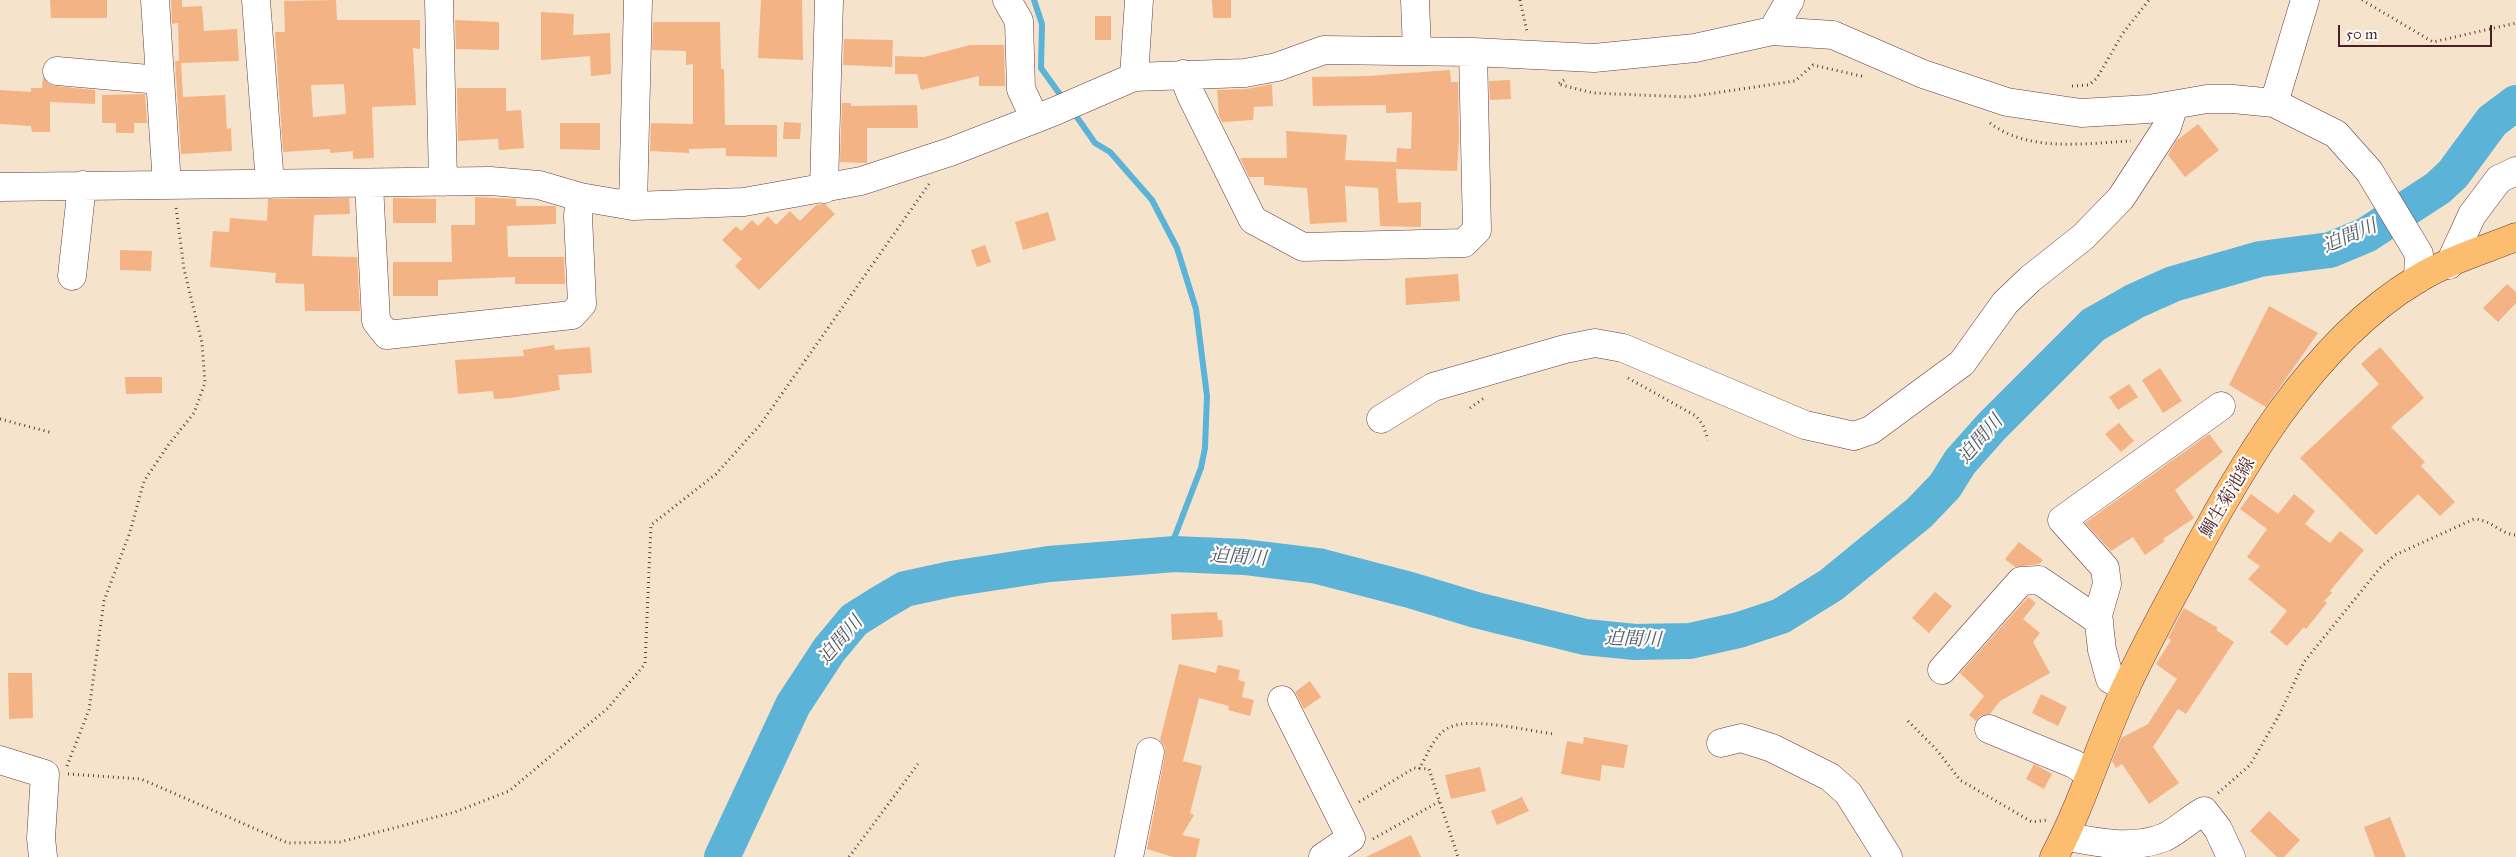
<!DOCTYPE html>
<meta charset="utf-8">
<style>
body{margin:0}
#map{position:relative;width:2516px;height:857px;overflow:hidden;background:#f6e3cb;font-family:"IM FELL Great Primer",serif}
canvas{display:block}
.scale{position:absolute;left:2338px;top:25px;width:154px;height:22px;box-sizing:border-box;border:2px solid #4a1f2b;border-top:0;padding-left:6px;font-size:15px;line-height:18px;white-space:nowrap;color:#4a1f2b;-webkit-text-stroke:4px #fdfcf7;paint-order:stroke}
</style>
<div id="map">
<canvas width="2516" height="857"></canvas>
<div class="scale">50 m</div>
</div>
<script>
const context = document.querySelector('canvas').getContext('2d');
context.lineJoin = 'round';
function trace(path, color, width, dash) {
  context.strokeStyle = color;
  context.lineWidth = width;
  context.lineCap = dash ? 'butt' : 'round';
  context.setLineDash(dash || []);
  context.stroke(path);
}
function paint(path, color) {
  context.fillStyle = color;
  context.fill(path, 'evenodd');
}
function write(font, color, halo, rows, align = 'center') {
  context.font = font + ' "IM FELL Great Primer","Noto Serif JP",serif';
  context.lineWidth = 4.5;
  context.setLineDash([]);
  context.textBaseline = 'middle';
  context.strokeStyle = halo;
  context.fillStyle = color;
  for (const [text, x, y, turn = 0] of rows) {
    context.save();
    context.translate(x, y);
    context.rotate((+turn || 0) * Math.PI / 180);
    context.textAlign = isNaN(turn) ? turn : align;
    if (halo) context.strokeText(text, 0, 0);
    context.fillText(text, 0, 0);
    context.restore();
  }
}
const stream = new Path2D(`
 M1034,0L1042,24L1041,68L1064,100
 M1072,110L1095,143L1110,152L1152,200L1177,248L1196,309L1207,396L1205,448L1201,468L1168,554`);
const river = new Path2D(`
 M722,857L793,705L829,650L854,620L881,603L905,589L951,579L1049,564L1175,554L1244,557L1318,566L1410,590L1476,610L1585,637L1635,642L1690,641L1739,630L1781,616L1831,585L1919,513L1945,486L1960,462L1991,427L2093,325L2135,301L2173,284L2260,259L2330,250L2366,235L2438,188L2453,174L2492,121L2516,103`);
const building = new Path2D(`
 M50,0H107V18H51Z
 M171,0H182V7L202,6L204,31L237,29L239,61L181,63L183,97L225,95L227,129L231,128L232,151L181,154L175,61H179L178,23L172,24Z
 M336,0L337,20H420V49L413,48L416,105L372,107L374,158L353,159V151L330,153V149L283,152L275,32H285L284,1ZM344,84L346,114L313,117L311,85Z
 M761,0H802L803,60L758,58Z
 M1212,0H1231V18H1213Z
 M541,12L574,14L573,35L610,33L611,74L591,76L590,56L541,60Z
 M1095,16H1111V40H1095Z
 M455,20L499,22V50L456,49Z
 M653,22H720L721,69H724L725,125H777V157L726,156V148L689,149V153L650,151L651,123L693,124V64L686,65V51L652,50Z
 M844,39L893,40L892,67L843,65Z
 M970,45H1004L1005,86H979V76L921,90L917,74H895V56L924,57Z
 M1450,70L1451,82H1458L1459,139L1457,171L1396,169L1398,203L1421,202V227L1380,226L1378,188L1345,186L1347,222L1310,224L1307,188L1264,185V177H1249L1240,158H1287L1286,131L1347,135L1345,160L1396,162V167L1397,148L1411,149L1412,112L1386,113V105L1313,106L1312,77L1368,76Z
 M43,77L48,83L55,86L95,90V104L50,102V132H32L31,126L0,124V90L31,92V88H42Z
 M1510,80L1511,99L1490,100L1489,81Z
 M1272,84L1273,106L1254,107L1253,120L1222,122L1219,116L1217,90L1246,89Z
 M457,88H506V111L521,110L524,148L499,150L498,139L458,141Z
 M145,94L147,123H134V133H116V123H102V95Z
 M842,103H851V106L917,105L918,128H867V163L840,162Z
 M784,122L801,123L800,139H783Z
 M560,123H600V150L560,149Z
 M2198,124L2219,150L2185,177L2168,155L2176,141Z
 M475,197L516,199V206H556V224L507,226L508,257H564L565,284H515V277L438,280V296H393V262H452L451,225H475Z
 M349,198L350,214L314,215L312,256L357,257L360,311H305L304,284L275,283L276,273L210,267L213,231L229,232L230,218L267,221L268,199Z
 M393,198L436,199V223H393Z
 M825,204L835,214L759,290L735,266L742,259L722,240L736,226L741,231L752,220L758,226L768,216L776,225L790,211L800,221L816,205Z
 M1048,212L1056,240L1023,250L1015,222Z
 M985,245L991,262L977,267L971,250Z
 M120,250L152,251L151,271L120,270Z
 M1458,274L1460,301L1406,305L1405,278Z
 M2507,284L2516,292V303L2498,322L2483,308Z
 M2269,306L2318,333L2266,407L2229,385Z
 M554,345L555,350L590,347L592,373L558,375L560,390L511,398L494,399L493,391L458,394L455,360L524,356L523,350Z
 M2380,347L2424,398L2391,427L2425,462L2421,466L2455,502L2440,516L2418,494L2376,535L2300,458L2379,384L2361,364Z
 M2160,368L2182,401L2163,413L2142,380Z
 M125,377H162V393L126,394Z
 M2129,384L2138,397L2118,410L2109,397Z
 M2119,423L2134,441L2121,452L2105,434Z
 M2209,434L2223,452L2175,490L2194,518L2163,539L2165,541L2145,555L2133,537L2111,551L2085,523Z
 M2251,494L2278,514L2294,494L2315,511L2305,524L2330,543L2340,531L2364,550L2330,591L2332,593L2324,601L2327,603L2306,629L2304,627L2287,646L2270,632L2287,611L2248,579L2260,566L2247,557L2267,529L2240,509Z
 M2019,542L2043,560L2039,564L2015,567L2005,559Z
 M1935,592L1952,606L1929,633L1912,618Z
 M2028,597L2036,603L2023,619L2040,633L2033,642L2050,673L2000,701L1990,714L1980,716L1976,721L1969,715L1984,696L1960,673Z
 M2184,608L2218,628L2216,630L2234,642L2186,714L2178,709L2153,747L2179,783L2149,804L2122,764L2116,768L2112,761L2121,738L2148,724L2177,679L2156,664L2171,640L2168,638Z
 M1217,612L1218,620H1222L1223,637L1172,640L1171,614Z
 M1179,664L1216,673L1218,665L1240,670L1238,680L1245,682L1242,697L1254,700L1250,716L1228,710L1229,706L1199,698L1183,761L1202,766L1190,813L1194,815L1182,835L1200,839L1196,857H1173L1147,849L1165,755V747L1160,740Z
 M8,673H32L33,718L9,719Z
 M1310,681L1321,697L1304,709L1295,692Z
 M2041,694L2067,707L2058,726L2032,713Z
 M1584,737L1628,745L1624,768L1602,765L1600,781L1561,774L1567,741L1583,744Z
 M2034,764L2052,774L2044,789L2026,779Z
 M1480,767L1486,791L1451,799L1445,775Z
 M1522,797L1529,811L1497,825L1491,811Z
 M2269,811L2300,840L2284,857H2277L2250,831Z
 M2390,817L2406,857H2375L2364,827Z
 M1411,835L1421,857H1366Z`);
const path = new Path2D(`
 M1520,0L1527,32
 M2362,0L2433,42L2516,23
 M1564,80L1558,84L1593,93L1688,97L1795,81L1813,65L1865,77
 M2072,86L2089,85L2097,78L2123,33L2149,0
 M1990,123C2029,153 2085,143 2131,141
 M1628,378L1696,416L1703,425L1708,440
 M1470,408L1484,398
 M0,419L53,433
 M1908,721L1936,749L1960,780L2032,822L2047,820
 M67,766L89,710L104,601L130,532L144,481L169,444L194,413L205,383L202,343L184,269L176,207
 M1419,769C1427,756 1434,735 1448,728C1469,716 1529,731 1554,734
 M68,774L141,779L288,843L340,842L455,812L509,791L608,708L645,664L651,525L716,474L760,425L929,184
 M2218,793L2250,765L2278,717L2304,662L2380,568L2395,555L2474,519C2492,520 2500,534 2516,535
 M1359,802L1414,768L1429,769L1458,857
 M1373,839L1440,801
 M849,857L918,764`);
const minor = new Path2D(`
 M155,0L166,170L164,184
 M256,0L270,184
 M439,0L443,182
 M1007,0L1019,21L1021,89L1035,119
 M1415,0L1417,51
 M1772,31L1790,0
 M57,71L160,80
 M1183,74L1191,95L1253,220L1303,247L1464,243L1477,230L1473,52
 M1134,77L1139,0
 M2274,103L2305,0
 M369,184L376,321L387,335L572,315L582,304L578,216L580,197
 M0,187L490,181L539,185L580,197L633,206L744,202L861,181L950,152L1053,112L1134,77L1245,73L1277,67L1324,50L1473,52L1594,58L1695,48L1772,31L1833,35L1923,74L2007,102L2081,113L2149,109L2207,99H2233L2274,103L2336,134L2369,171L2419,254L2418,279
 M824,189L829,0
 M633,206L638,0
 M2449,265L2472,215L2499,179L2516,171
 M72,276L82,185
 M1381,419L1433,387L1565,349L1595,343L1623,348L1805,425L1854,436L1871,430L1962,363L2005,303L2030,279L2083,237L2121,198L2167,127L2174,105
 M1942,670L2021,581L2039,580L2099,621
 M2126,688L2110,679L2102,650L2098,615L2107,584L2105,568L2062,520L2221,406
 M1282,700L1351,838L1323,857
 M1989,729L2074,764L2089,774
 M1721,743L1741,738L1772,748L1830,777L1848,793L1888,857
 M0,760L45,774L41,838L43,857
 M2065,836C2097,843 2134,850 2165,837C2176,832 2191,818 2204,811L2218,829L2231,857
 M1129,857L1150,752`);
const major = new Path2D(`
 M2054,857C2083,803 2100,743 2126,687C2143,651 2162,615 2181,580C2237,472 2310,344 2416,280C2446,261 2484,250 2516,237`);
const streetNames = [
 ["鯛生菊池線",2228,498,-59]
];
const waterNames = [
 ["迫間川",2350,237,-23],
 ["迫間川",1981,440,-49],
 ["迫間川",1238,558,4],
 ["迫間川",1633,640,2],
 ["迫間川",841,641,-49]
];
trace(stream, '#5bb3d8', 6);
trace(river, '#5bb3d8', 36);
paint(building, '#f4b384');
trace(minor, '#643c43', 29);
trace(major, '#643c43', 29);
trace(path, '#643c43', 3, [1, 4]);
trace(minor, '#fff', 28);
trace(major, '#fcbd6f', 28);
write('18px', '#4a1f2b', '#fdfcf7', streetNames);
write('italic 19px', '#515a70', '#fdfcf7', waterNames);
</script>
